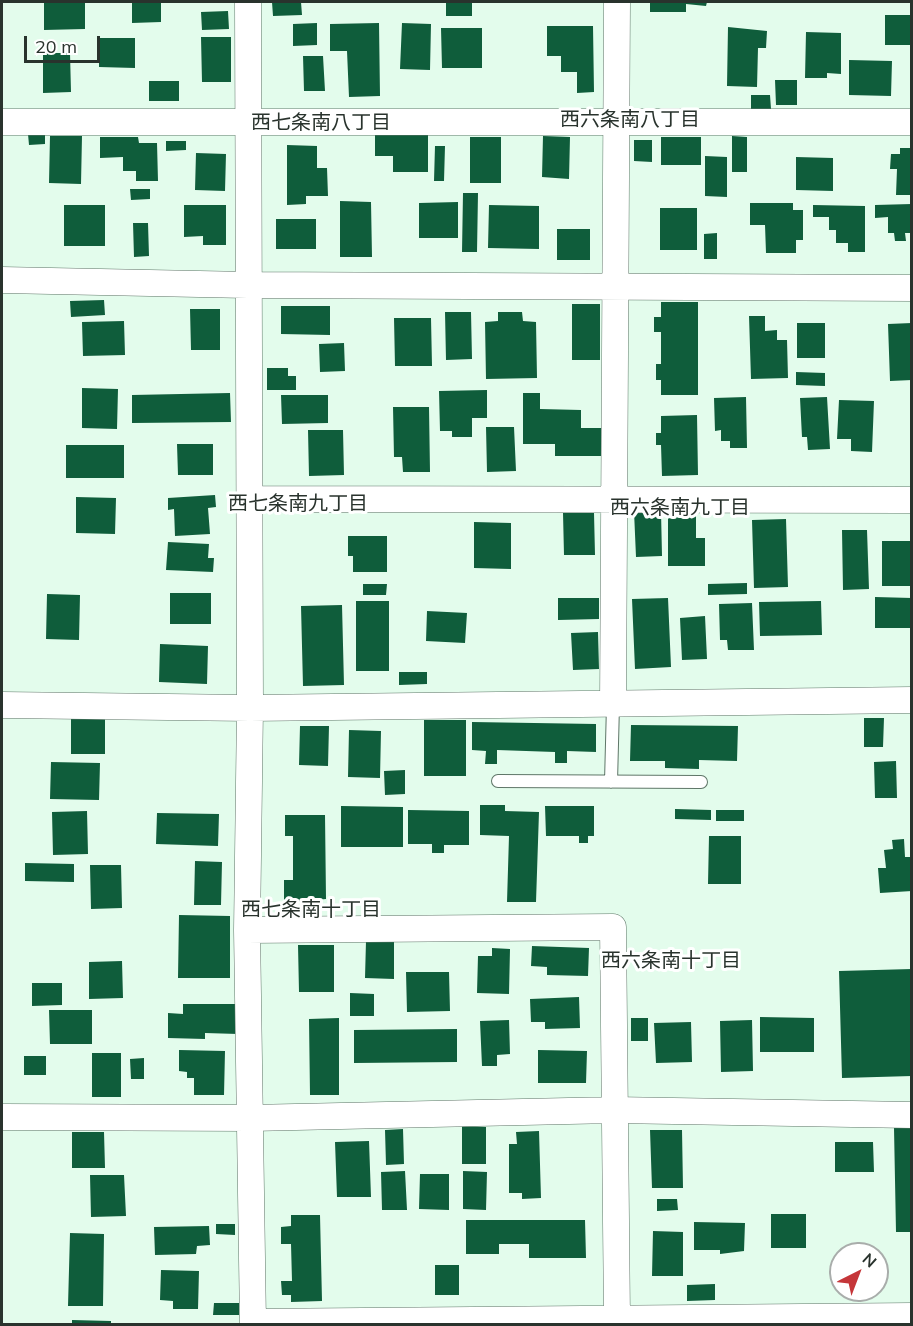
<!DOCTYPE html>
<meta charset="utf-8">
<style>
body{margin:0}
#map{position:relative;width:913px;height:1326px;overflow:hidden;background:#e3fcec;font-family:Mulish,sans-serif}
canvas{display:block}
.frame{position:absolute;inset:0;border:3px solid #29332d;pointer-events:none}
.north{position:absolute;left:829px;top:1242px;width:60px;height:60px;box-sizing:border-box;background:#fff;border:2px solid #a9adab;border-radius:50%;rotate:42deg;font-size:16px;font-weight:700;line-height:24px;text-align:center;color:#29332d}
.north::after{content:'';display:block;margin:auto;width:21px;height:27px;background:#c53639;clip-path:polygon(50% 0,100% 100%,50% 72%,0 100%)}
.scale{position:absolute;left:24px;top:36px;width:76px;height:27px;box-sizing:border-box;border:3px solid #29332d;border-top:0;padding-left:8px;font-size:18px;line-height:21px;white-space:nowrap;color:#29332d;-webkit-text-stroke:4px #fff;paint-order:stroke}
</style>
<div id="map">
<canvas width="913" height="1326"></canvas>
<div class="frame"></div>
<div class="north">N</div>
<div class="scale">20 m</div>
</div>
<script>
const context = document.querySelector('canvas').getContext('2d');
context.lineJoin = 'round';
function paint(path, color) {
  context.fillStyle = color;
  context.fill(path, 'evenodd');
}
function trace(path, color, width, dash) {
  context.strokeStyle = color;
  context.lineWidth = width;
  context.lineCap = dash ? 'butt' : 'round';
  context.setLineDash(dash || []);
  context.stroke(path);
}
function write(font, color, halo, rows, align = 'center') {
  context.font = font + ' Mulish,"Noto Sans JP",sans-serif';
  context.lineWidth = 6;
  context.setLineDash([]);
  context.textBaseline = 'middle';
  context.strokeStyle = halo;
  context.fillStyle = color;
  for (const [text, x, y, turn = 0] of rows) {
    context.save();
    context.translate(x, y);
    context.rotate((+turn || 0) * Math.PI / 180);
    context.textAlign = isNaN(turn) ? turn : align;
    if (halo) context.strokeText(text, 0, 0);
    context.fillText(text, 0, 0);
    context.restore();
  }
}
const building = new Path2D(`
 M44,2H85V29L44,30Z
 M132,2H161V22L132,23Z
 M272,2H301L302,15L273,16Z
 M446,2H472V16H446Z
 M650,2H707L706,6L686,4V12H650Z
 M228,11L229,29L202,30L201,12Z
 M885,15H911V45H885Z
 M317,23V45L293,46V24Z
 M379,23L380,96L349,97L347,51H330V24Z
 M402,23L431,24L430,70L400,69Z
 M547,26H593L594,92L577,93V72H561V56H547Z
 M728,27L767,31L766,48H758L757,87L727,86Z
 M441,28H482V68H442Z
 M806,32L841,33V74L827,73V78H805Z
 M201,37H231V82H202Z
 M99,38H135V68L99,67Z
 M43,53H70L71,92L43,93Z
 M303,56H323L325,91H304Z
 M849,60L892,61L891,96L849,95Z
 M775,80H797V105H776Z
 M149,81H179V101H149Z
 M751,95H770L771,109L751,110Z
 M45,133V144L29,145L28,134Z
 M375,133H428V172H393V156H375Z
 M50,136H82L81,184L49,183Z
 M543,136L570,137L569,179L542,177Z
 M732,136L747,137V172H732Z
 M100,137H138L139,143H157L158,181H136V171H123V157L100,158Z
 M470,137H501V183H470Z
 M661,137H701V165H661Z
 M634,140H652V162L634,161Z
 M166,141H186V150L166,151Z
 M287,145L317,146V168H327L328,196H306V204L287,205Z
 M435,146H445L444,181H434Z
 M900,148H912V195H896L897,169H890L891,154H900Z
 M196,153L226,154L225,191L195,190Z
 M705,156L727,157V197L705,196Z
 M796,157L833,158V191L796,190Z
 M130,189H150V199L131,200Z
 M463,193H478L477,252H462Z
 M340,201L371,202L372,257H340Z
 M458,202V238H419V203Z
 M750,203H793V210H803V240H796V253H766L765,225H750Z
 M912,204V233H905L906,241H895L894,233H888V217L875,218V205Z
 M64,205H105V246H64Z
 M184,205H226V245H203V236L184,237Z
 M489,205L539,206V249L488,248Z
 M813,205L865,206V252H848V243H836V230H829V217H813Z
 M660,208H697V250H660Z
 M276,219H316V249H276Z
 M133,223H148L149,256L134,257Z
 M557,229H590V260H557Z
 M717,233V259H704V234Z
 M104,300L105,315L71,317L70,301Z
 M661,302H698V395H661V380H656V364H661V332H654V317H661Z
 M572,304H600V360H572Z
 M281,306H330V335L281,334Z
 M190,309H220V350H191Z
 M445,312H471L472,359L446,360Z
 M498,312H522L523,321L536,322L537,378L486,379L485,322L498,321Z
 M749,316H765V331L777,330V340H787L788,378L751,379Z
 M394,318H431L432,366H395Z
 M124,321L125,355L83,356L82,322Z
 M797,323H825V358H797Z
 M912,323V380L890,381L888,324Z
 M344,343L345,371L320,372L319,344Z
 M267,368H288V376H296V390H267Z
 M796,372L825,373V386L796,385Z
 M82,388L118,389L117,429L82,428Z
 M487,390V418H472V437H452V431H440L439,391Z
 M230,393L231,422L132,423V395Z
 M523,393H540V409L581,410V428H603V456H555V444H523Z
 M281,395H328V423L282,424Z
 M746,397L747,448H730V441H721V430L715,431L714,398Z
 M827,397L830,449L808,450L807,437H802L800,398Z
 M839,400L874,401L872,452L851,451V439H837Z
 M393,407H429L430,472H403L402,457H394Z
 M697,415L698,475L662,476L661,445H656V433H661V416Z
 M486,427H514L516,471L487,472Z
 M308,430H343L344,475L309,476Z
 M177,444H213V475H178Z
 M66,445H124V478H66Z
 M215,495L216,507L208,508L210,534L175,536L174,509L168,510V498Z
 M76,497L116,498L115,534L76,533Z
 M668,509H696V538H705V566H668Z
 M634,511H661L662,556L636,557Z
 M563,513H594L595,555H564Z
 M786,519L788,587L754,588L752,520Z
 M474,522L511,523V569L474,568Z
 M842,530H867L869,589L843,590Z
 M348,536H387V572H353V556H348Z
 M882,541H912V586H882Z
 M168,542L209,544L208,558H214L213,572L166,570Z
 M747,583V594L708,595V584Z
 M363,584H387L386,595H363Z
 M170,593H211V624H170Z
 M47,594L80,595L79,640L46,639Z
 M875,597L912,598V628H875Z
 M558,598H599V619L558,620Z
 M668,598L671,667L635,669L632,599Z
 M356,601H389V671H356Z
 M821,601L822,635L760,636L759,602Z
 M752,603L754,650H728L727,640H720L719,604Z
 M342,605L344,685L303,686L301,606Z
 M427,611L467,613L465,643L426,641Z
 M705,616L707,659L682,660L680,618Z
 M598,632L599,669L573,670L571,633Z
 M160,644L208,646L207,684L159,682Z
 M399,672H427V684L399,685Z
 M71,716H105V754H71Z
 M864,718H884L883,747H864Z
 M424,720H466V776H424Z
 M472,722L596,724V752L567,751V763H555V752L497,750V764H485L486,751L472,750Z
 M631,725L738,726L737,761L699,760V769L665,768V761H630Z
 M300,726H329L328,766L299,765Z
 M349,730L381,731L380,778L348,777Z
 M896,761L897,798H875L874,762Z
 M51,762L100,763L99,800L50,799Z
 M405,770V794L385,795L384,771Z
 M480,805H505V811L539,812L536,902H507L509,836L480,835Z
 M341,806L403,807V847H341Z
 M545,806H594V836H588V843H579V836H546Z
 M675,809L711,810V820L675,819Z
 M408,810L469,811V845H444V853H432V844H408Z
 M716,810H744V821H716Z
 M87,811L88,854L53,855L52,812Z
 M157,813L219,814L218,846L156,844Z
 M285,815H325L326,899L284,903V880H293V836H285Z
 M709,836H741V884H708Z
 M904,839L905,857H912V891L880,893L878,868H886L884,850L893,849L892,840Z
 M195,861L222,862L221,905H194Z
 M25,863L74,864V882L25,881Z
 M90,865H121L122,908L91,909Z
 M179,915L230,916V978H178Z
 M366,941H394V979L365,978Z
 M298,945H334V992H299Z
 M532,946L589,948L588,976L547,975V967L531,966Z
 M492,948L510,949L509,994L477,993L478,956H492Z
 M122,961L123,998L89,999V962Z
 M912,969V1076L842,1078L839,971Z
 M406,972H449L450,1011L407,1012Z
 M32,983H62V1005L32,1006Z
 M350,993L374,994V1016H350Z
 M579,997L580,1028L545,1029V1022H531L530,999Z
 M183,1004H238V1034L205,1033V1039L168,1038V1013L183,1014Z
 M49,1010H92V1044H50Z
 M760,1017L814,1018V1052H760Z
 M339,1018V1095H310L309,1019Z
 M631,1018H648V1041H631Z
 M509,1020L510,1054L497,1055V1066H482L480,1021Z
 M752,1020L753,1071L721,1072L720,1021Z
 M691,1022L692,1062L656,1063L654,1023Z
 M457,1029V1062L354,1063V1030Z
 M179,1050L225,1051L224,1095H194V1078H187V1072L179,1071Z
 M538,1050L587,1051L586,1083H538Z
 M92,1053H121V1097H92Z
 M24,1056H46V1075H24Z
 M144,1058V1079H131L130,1059Z
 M462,1126L486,1127V1164H462Z
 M912,1127V1232H896L894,1128Z
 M403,1129L404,1164L386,1165L385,1130Z
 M650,1130H682L683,1188H652Z
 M539,1131L541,1198L522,1199V1193H509V1144H517L516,1132Z
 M72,1132H104L105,1168H72Z
 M369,1141L371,1197H337L335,1142Z
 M835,1142H873L874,1172H835Z
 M405,1171L407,1210H382L381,1172Z
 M463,1171L487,1172L486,1210L463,1209Z
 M420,1174H449V1210L419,1209Z
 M90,1175H124L126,1216L91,1217Z
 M657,1199H677L678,1210L657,1211Z
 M771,1214H806V1248H771Z
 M291,1215H320L322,1301L291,1302V1295H282L281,1281H292L291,1244H281V1227L291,1226Z
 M466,1220H585L586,1258H529V1244H499V1254H466Z
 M694,1222L745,1223L744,1251L720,1254V1250H694Z
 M216,1224H235V1235L216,1234Z
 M209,1226L210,1245L197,1246L196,1254L155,1255L154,1227Z
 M653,1231L683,1232V1276H652Z
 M70,1233L104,1234L103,1306H68Z
 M435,1265H459V1295H435Z
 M161,1270L199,1271L198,1309H173V1301L160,1300Z
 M715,1284V1300L687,1301V1285Z
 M214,1303H239V1315H213Z
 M72,1320L111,1321V1324H72Z`);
const lane = new Path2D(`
 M498,781L701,782
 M611,782L613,705`);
const street = new Path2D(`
 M248,2L250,708L247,930L253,1324
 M2,122H912
 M2,280L248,285L912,288
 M249,499L912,500
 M2,705L250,708L912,700
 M613,705L617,2
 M247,930L613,927L617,1319
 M2,1117L250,1118L614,1110L912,1115
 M253,1322L912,1316`);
const neighbourhoodNames = [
 ["西六条南八丁目",630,120],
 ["西七条南八丁目",321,123],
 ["西七条南九丁目",298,504],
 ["西六条南九丁目",680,508],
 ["西七条南十丁目",311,910],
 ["西六条南十丁目",671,961]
];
paint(building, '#0f5d3b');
trace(lane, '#5f7668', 14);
trace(street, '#5f7668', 27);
trace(lane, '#fff', 12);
trace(street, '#fff', 26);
write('20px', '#29332d', '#fff', neighbourhoodNames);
</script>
